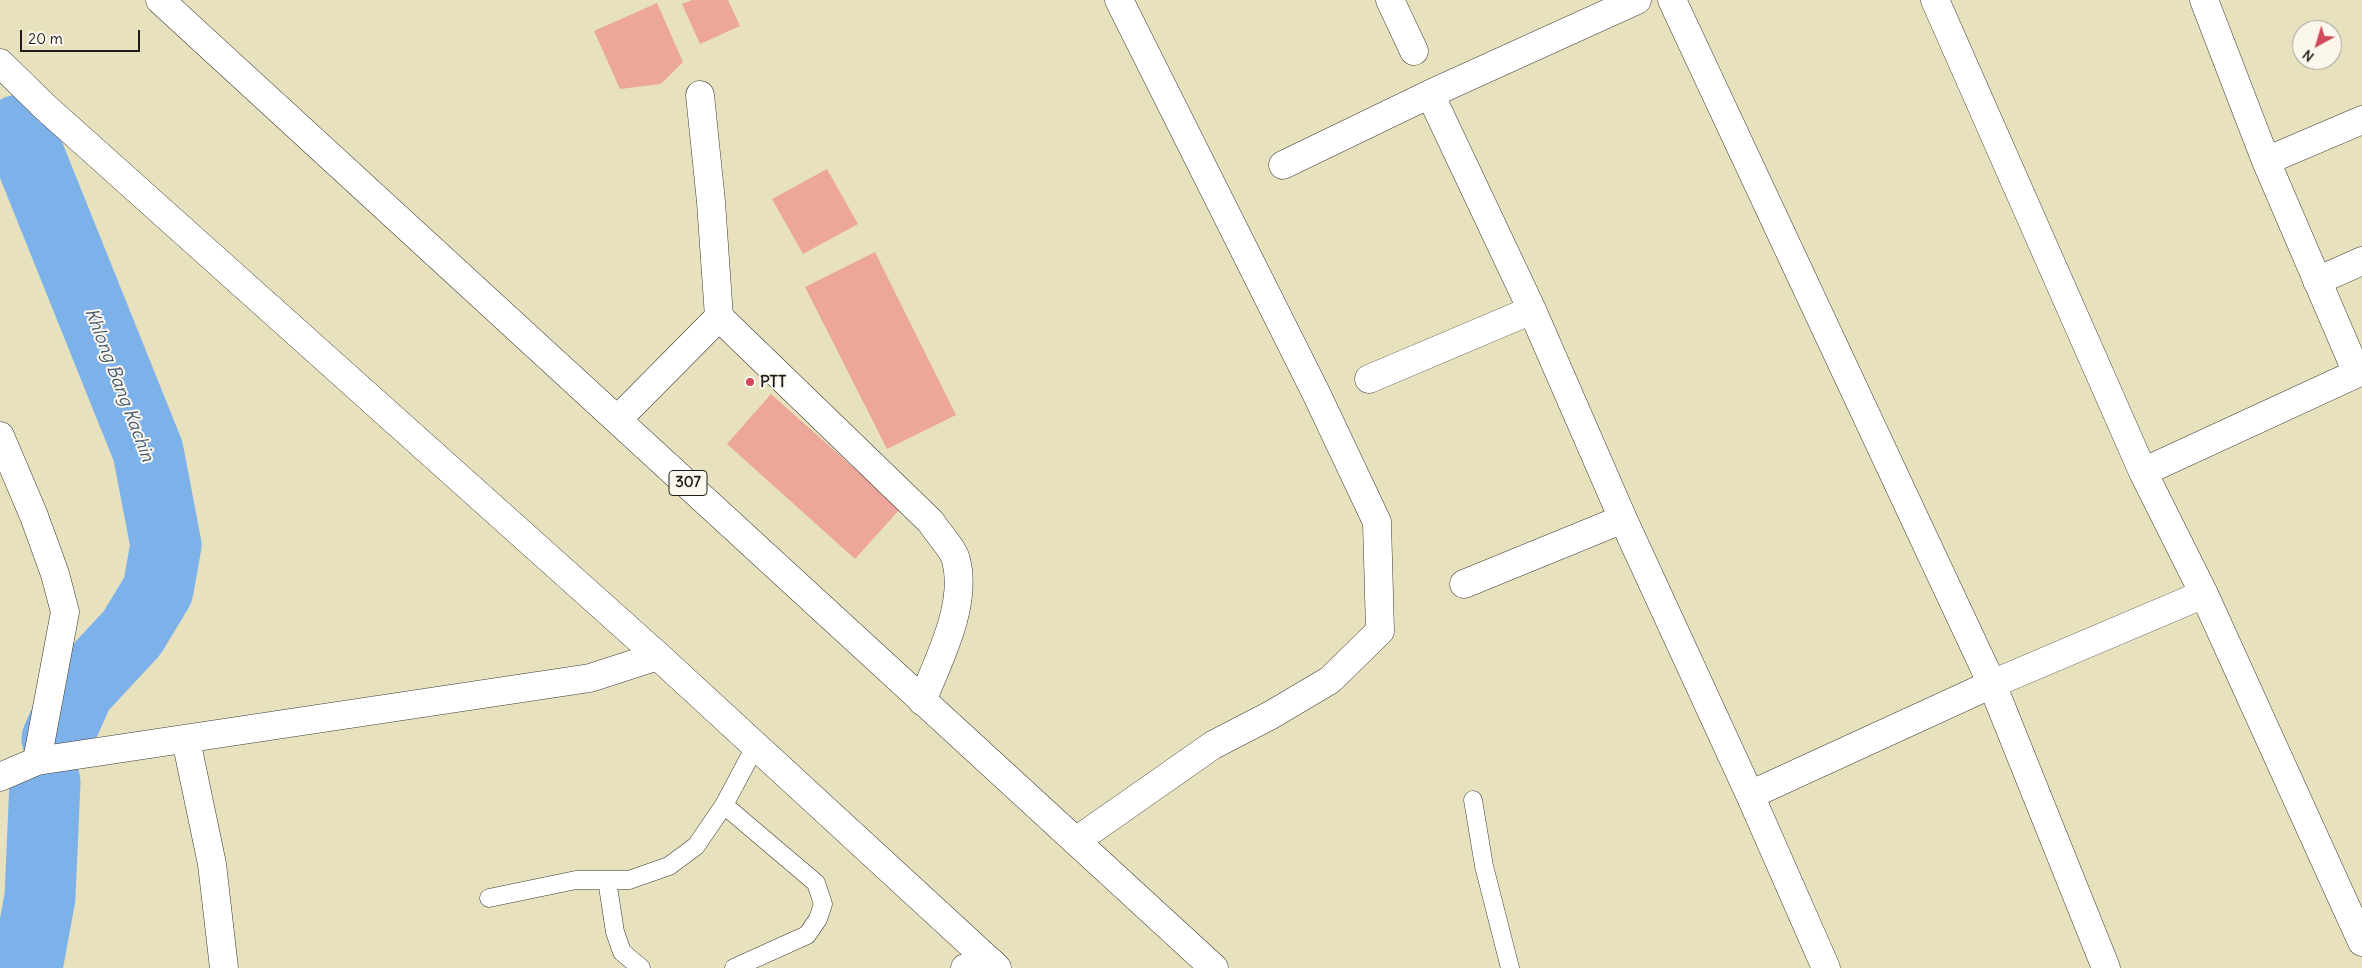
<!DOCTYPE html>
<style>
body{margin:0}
#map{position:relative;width:2362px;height:968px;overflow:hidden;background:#e8e1be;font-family:Delius,sans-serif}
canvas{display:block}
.north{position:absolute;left:2292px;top:20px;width:50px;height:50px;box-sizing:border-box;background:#fbf7ec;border:1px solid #a29f99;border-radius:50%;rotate:219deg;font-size:14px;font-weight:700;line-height:20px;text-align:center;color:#1c1c1c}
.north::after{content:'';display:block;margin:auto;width:18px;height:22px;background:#d1495b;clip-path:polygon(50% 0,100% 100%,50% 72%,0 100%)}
.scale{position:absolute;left:20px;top:30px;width:120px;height:22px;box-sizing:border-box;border:2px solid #1c1c1c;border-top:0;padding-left:6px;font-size:15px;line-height:18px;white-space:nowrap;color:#1c1c1c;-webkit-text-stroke:4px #fbf7ec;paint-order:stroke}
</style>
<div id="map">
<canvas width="2362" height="968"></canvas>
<div class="north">N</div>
<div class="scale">20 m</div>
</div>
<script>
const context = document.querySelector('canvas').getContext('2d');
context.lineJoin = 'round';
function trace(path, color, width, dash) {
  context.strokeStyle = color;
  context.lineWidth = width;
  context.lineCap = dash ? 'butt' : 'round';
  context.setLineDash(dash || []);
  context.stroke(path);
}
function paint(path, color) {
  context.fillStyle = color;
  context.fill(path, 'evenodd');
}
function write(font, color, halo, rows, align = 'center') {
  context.font = font + ' Delius,sans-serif';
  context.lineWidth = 4;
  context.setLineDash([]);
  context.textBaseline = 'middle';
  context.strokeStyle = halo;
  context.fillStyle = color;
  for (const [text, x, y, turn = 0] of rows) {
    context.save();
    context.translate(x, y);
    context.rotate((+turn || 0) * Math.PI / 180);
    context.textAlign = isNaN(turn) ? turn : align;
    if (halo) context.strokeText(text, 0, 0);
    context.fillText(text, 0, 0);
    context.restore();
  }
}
const river = new Path2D(`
 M19,130L148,451L166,545L158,590L132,633L79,690L57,739
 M27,968L40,897L45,782`);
const building = new Path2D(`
 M692,0H728L740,26L700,44L682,4Z
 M657,3L683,62L661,84L620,89L594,31Z
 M827,169L858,224L803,254L772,199Z
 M875,252L956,415L887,449L805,287Z
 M771,394L900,509L855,559L727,444Z`);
const lane = new Path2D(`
 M1473,800L1484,866L1510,968
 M724,805L816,883L823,904L818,919L807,935L734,968
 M607,880L615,932L622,952L641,968
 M489,898L576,880H629L669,866L696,846L724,805L756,745`);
const street = new Path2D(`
 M1390,0L1414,51
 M1672,0L1992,684L2106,968
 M1935,0L2143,472L2204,594L2362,942
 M2204,0L2266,161L2357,373
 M1430,94L1532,310L1623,519L1750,795L1826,968
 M700,95L711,202L719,317
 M2266,161L2362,120
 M1283,165L1430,94L1637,0
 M2317,281L2362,261
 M1369,379L1532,310
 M618,419L719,317L931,522C937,532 954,550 956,560C968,605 938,661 922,701
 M0,436L34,516L55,574L65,612L37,761
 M2143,472L2362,371
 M1464,584L1623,519
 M186,740L212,864L224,968
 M0,777L37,761L590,678L658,656
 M1750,795L1992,684L2204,594
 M1076,841L1213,745L1271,715L1330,680L1380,631L1377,522L1316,393L1119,0
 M965,968L992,963`);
const primary = new Path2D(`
 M160,0L1214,968
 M0,63L45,107L658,656L997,968`);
const markers = [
 [750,382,5,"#d1495b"]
];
const shields = [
 [688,483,38]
];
const shieldNames = [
 ["307",688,483]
];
const poiNames = [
 ["PTT",760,382]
];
const waterNames = [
 ["Khlong Bang Kachin",119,385,69]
];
trace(river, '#7db1ea', 71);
paint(building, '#eca79a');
trace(lane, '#3b3a34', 19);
trace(street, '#3b3a34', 29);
trace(primary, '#3b3a34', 29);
trace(lane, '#fff', 18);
trace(street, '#fff', 28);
trace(primary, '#fff', 28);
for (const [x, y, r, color] of markers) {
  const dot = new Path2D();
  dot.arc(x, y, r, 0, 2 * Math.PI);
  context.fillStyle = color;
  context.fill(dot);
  trace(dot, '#fbf7ec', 2);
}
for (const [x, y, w] of shields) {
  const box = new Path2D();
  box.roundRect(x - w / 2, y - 12.5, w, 25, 4);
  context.fillStyle = '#fbf7ec';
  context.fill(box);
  trace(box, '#1c1c1c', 1);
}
write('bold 15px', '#1c1c1c', null, shieldNames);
write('bold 16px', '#1c1c1c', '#fbf7ec', poiNames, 'left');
write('italic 18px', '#43586e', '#fbf7ec', waterNames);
</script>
